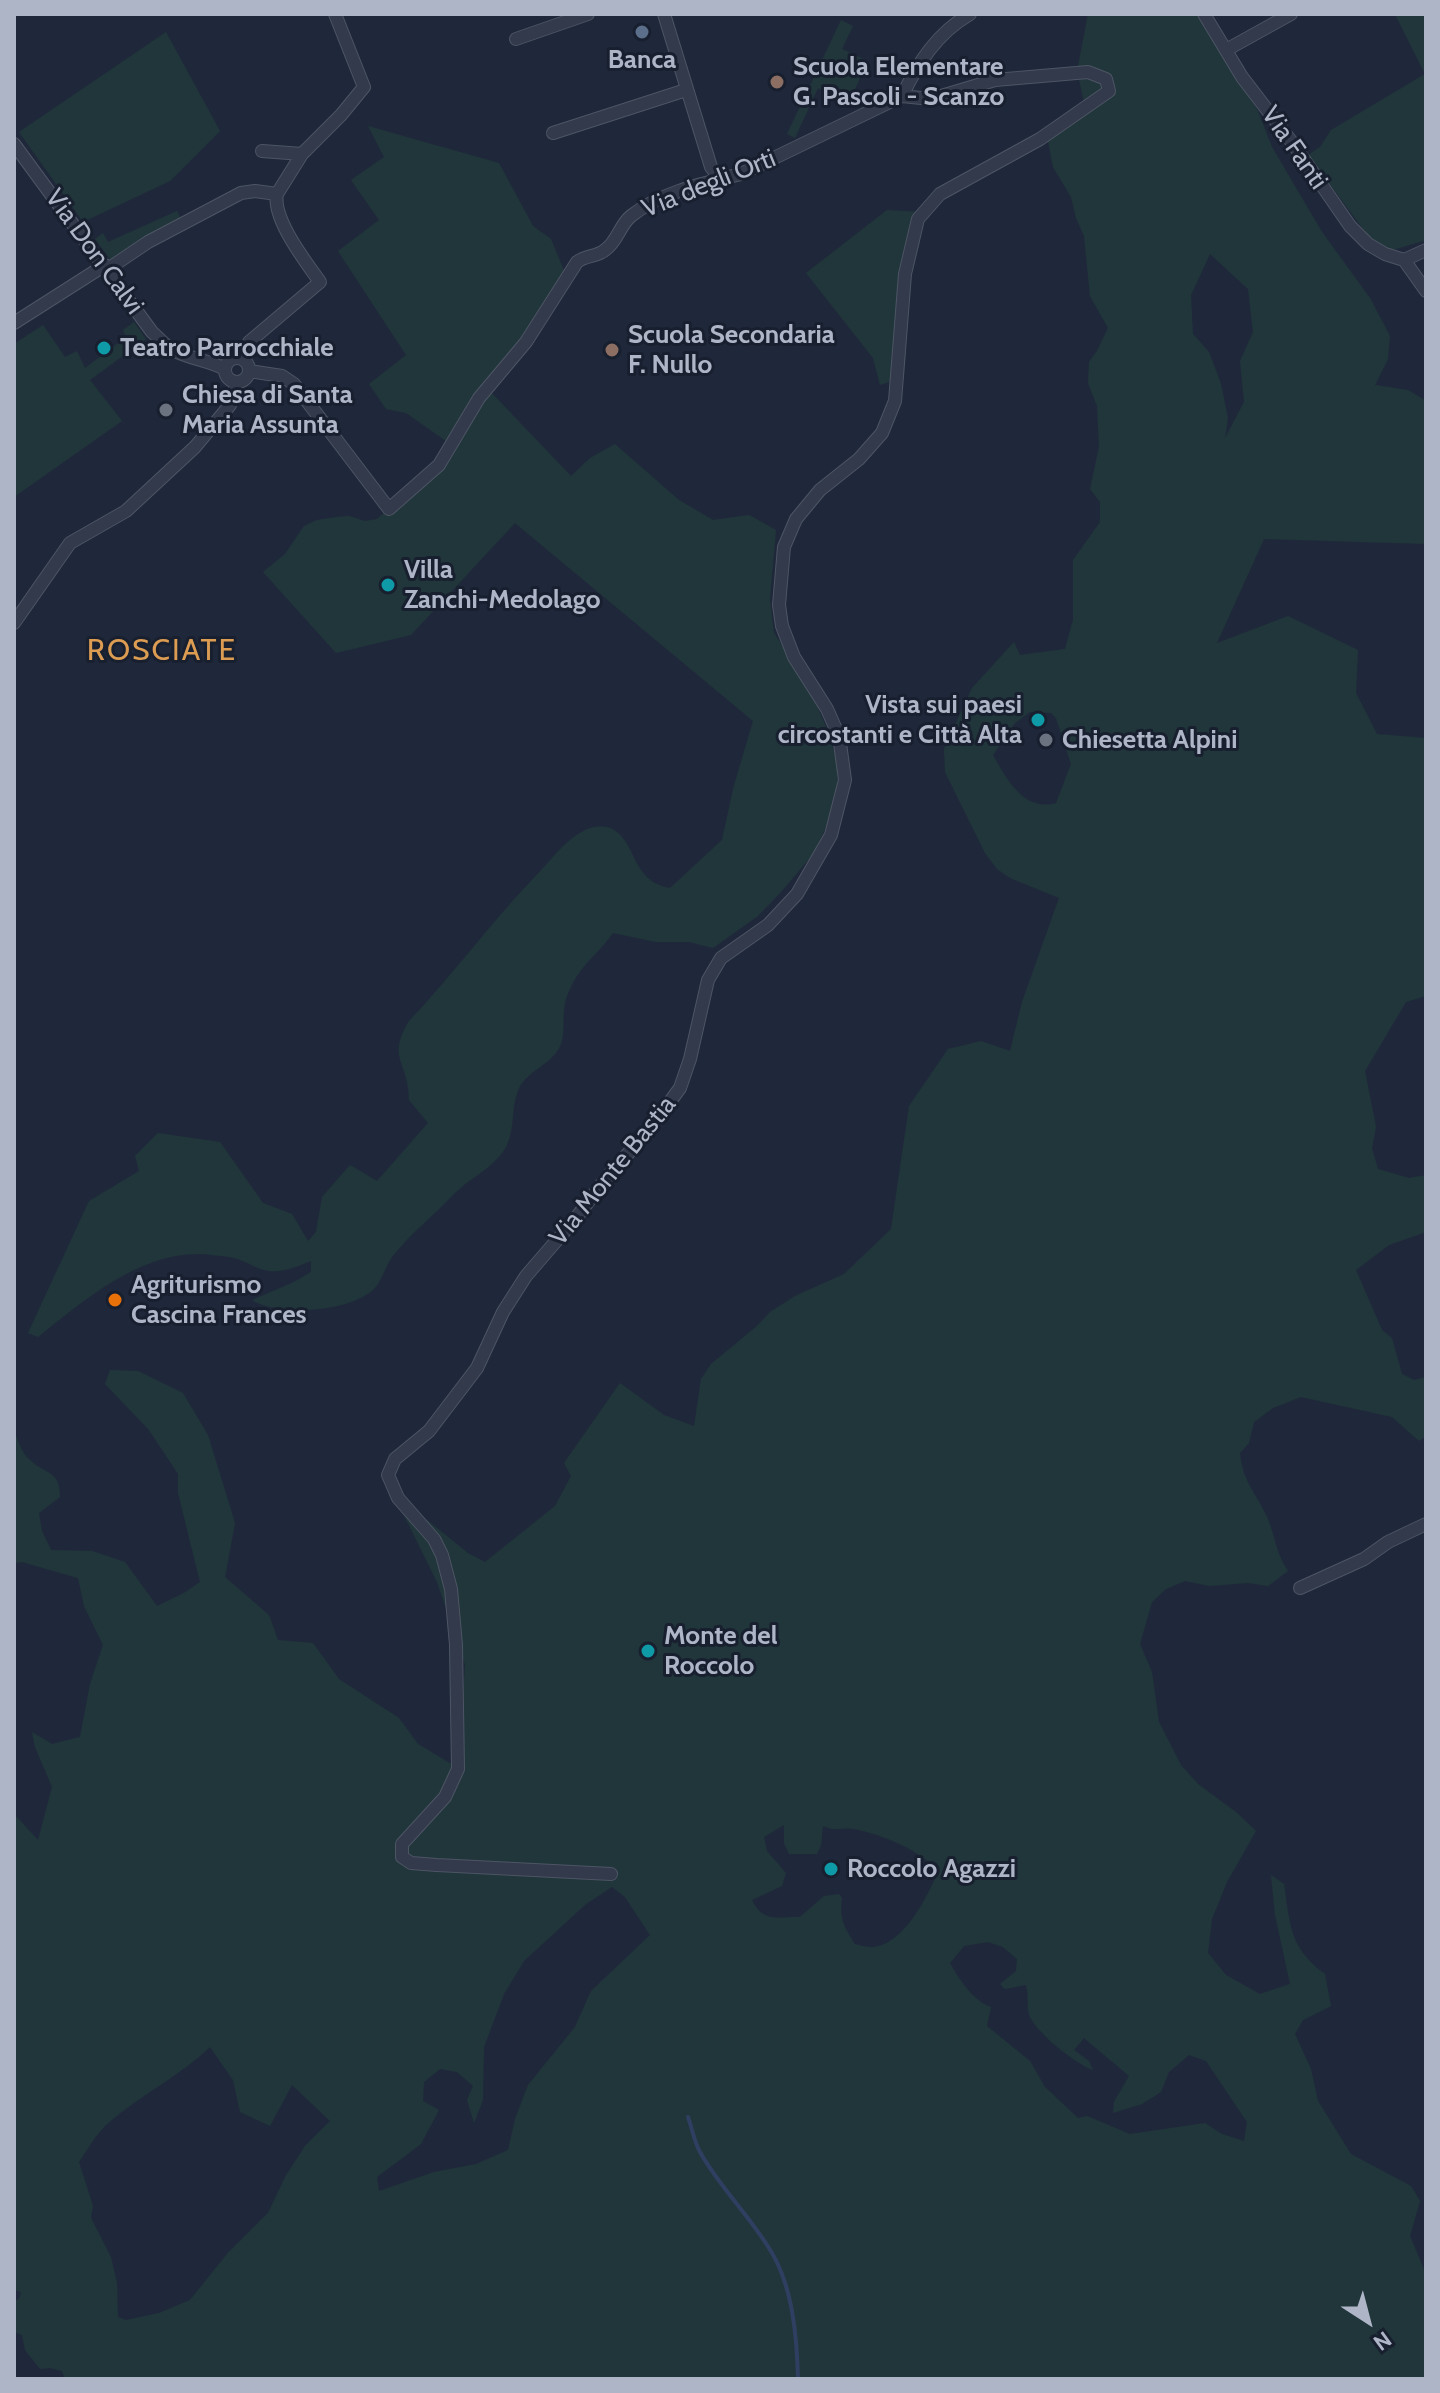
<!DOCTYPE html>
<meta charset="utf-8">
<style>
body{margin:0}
#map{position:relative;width:1440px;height:2393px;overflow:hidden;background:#1f283a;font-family:Cabin,sans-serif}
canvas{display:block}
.frame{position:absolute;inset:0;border:16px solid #adb5c7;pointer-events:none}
.north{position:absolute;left:1328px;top:2281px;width:80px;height:80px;-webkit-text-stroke:6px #181f2f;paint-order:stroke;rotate:144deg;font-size:22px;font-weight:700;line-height:32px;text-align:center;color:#adb5c7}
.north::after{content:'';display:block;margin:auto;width:28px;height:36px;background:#adb5c7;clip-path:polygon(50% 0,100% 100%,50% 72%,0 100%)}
</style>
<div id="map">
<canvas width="1440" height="2393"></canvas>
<div class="frame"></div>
<div class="north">N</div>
</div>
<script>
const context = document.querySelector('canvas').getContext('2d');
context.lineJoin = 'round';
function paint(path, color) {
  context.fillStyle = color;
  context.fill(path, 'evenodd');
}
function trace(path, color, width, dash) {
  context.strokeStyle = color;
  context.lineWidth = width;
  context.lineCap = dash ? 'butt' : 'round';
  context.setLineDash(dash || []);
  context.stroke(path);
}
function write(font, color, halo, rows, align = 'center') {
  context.font = font + ' Cabin,sans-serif';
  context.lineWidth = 6;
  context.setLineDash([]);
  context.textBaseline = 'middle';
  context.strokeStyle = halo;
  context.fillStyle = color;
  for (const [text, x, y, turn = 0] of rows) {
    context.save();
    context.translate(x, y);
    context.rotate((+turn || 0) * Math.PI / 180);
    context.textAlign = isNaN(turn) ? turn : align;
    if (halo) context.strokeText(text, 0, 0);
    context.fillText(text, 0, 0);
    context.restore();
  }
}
const green = new Path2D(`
 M1088,14H1196L1258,111L1272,147L1322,232L1370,298L1390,336L1388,359L1375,385L1408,390L1426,401V544L1264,539L1217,643L1288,616L1358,650L1356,693L1377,734L1426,738V996L1406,1002L1365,1071L1376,1127L1372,1148L1378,1169L1409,1178L1426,1175V1232L1389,1245L1356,1270L1382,1330L1392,1338L1402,1374L1414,1380L1426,1377V1436L1419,1441L1392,1417L1301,1397L1273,1408L1254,1422L1249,1443L1240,1453C1243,1483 1255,1491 1267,1517C1275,1535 1276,1554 1288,1571L1268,1586L1248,1583L1209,1586L1185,1581L1166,1589L1152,1602L1140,1644L1152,1672L1159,1722L1181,1765L1198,1784L1236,1812L1256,1831L1227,1882L1212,1919L1208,1953L1226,1975L1260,1994L1290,1984L1275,1915L1271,1875L1284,1884C1290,1924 1289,1948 1325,1974L1331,2006L1303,2020L1295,2034L1311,2069L1318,2101L1351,2154L1411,2186L1420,2201L1410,2236L1426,2274V2379H65L62,2371L50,2368L40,2369L25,2350L22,2335L14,2332V2301L19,2299L21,2292L14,2290V1814L38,1840L52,1787L35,1747L32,1732L52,1744L80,1737L90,1684L103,1645L84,1606L78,1578L22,1562L14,1563V1432C19,1441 21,1453 30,1460C45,1475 60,1469 60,1497L39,1513L42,1531L51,1550L92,1551L125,1562L157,1606L184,1593L200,1582L178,1493V1474L149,1430L105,1384L110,1370L138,1371L183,1393L208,1435L235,1523L225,1577L269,1615L278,1640L313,1643L339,1679L399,1718L418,1744L458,1768L465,1665L437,1582L400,1507H411L468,1553L485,1562L555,1506L571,1476L564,1463L620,1383L664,1415L694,1426L701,1379L711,1364L757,1326L770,1312L795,1296L844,1274L891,1229L909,1106L948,1049L981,1041L1010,1051L1022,1002L1059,898L1010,878L997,869L985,853L945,772L944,749L972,688L1014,642L1020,655L1065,649L1073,620V560L1100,522V502L1090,489L1099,447L1097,406L1088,383L1089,362L1097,351L1108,328L1090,296L1084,236L1076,218L1071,197L1053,167L1047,136L1086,111L1077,71ZM1210,254L1248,289L1253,332L1240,361L1244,402L1225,438L1228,418L1221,384L1209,352L1193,334L1191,295ZM1030,712L1051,713L1056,718L1071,764L1056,803C1024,812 1007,780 993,755L1015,723ZM784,1825V1843L789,1854H817L821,1845L823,1826C835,1832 842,1827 854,1829C878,1833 926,1852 938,1872C927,1897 905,1943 874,1947C869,1948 860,1945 855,1944C844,1927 839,1919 842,1898L839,1894L824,1896L800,1917C778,1917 763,1923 752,1900L782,1886L786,1873L767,1851L764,1837ZM612,1887L625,1897L650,1935L591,1991L575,2027L528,2085L515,2119L508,2150L476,2164L434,2172L379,2191L377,2177L421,2144L439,2110L423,2101L424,2082L440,2069L457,2072L473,2086L467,2100L474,2123L483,2100L484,2047L504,1994L524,1961L586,1904ZM988,1942L1003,1947L1017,1959L1016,1971L1000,1984L1005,1989L1026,1985C1029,1995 1026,2008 1030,2017C1038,2034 1076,2064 1093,2070L1089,2061L1074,2050L1084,2038L1129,2076L1114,2102L1113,2113L1142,2104L1161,2092L1169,2072L1189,2055L1206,2061L1247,2122L1244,2141L1222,2134L1205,2123L1130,2134L1087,2116L1078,2118L1045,2087L1030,2061L987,2026L991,2007C973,2001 959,1979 950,1963L964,1946ZM210,2047L233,2080L240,2112L270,2126L292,2085L330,2121L305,2146L285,2177L268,2213L227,2254L190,2300L159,2313L126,2320L118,2317L117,2283L111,2257L91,2218L93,2206L79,2162C87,2150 95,2136 105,2126C138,2096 179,2077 210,2047Z
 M1395,14H1426V240L1390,251L1372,241L1308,155L1320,147L1331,130L1425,74Z
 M841,20L853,26L842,49L868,61L849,102L818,88L795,138L787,134Z
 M166,32L220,131L170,181L83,222L19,132Z
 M368,126L499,163L533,226L551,239L565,273L528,334L446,441L406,413L386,409L369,384L406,355L338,251L379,220L351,180L384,157Z
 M887,210L921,212L920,242L911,277L904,377L880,385L873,358L806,273Z
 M177,211L181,219L112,262L95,239L103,233L108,242Z
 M134,322L146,339L90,380L122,421L14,497V344L43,325L65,357L77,351L85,368L126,337L123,330Z
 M487,388L571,476L590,458L615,444L679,500L713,520L749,515L776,530L770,599L774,633L805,679L828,731L837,762L838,801L814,853L781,892L758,916L713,948L689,942H656L613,933C595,958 579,965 567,996C560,1012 568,1035 558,1050C547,1067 524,1072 517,1093C511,1111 515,1129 506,1147C493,1169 469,1178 452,1196C433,1216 409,1235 392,1257C385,1267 382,1281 374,1289C350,1312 279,1317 252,1300L294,1282L311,1272V1261C298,1266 283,1273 269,1271C255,1269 244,1259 229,1257C219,1256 208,1254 198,1254C137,1254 83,1301 38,1337L28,1333L89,1201L139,1171L135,1156L158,1133L220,1142L263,1203L292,1214L308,1241L316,1232L322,1197L350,1165L377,1181L428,1123L409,1100C409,1061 386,1059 409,1021C452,976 488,926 530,882C546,866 560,846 578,834C587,828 597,825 607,827C638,836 628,881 670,888L722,840L733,789L753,721L515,523L411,635L336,653L263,572L285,554L304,526L317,520L337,517L349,516L365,521L377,519L439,465Z`);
const stream = new Path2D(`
 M688,2117C692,2128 694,2141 700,2152C720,2188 751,2217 772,2253C793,2289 797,2338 798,2379`);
const minor = new Path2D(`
 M664,14L711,167L719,178
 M1204,14L1242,77L1294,145L1350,226L1368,244L1385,254L1404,260
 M516,39L588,14
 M1226,50L1291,14
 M902,96C918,63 937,33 970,14
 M553,133L686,90
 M14,144L152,332C159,338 165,346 173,350C190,359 208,360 225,369
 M262,151L302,154
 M1404,260L1426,291
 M1404,260L1426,250
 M108,269L148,242L241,193L255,191L277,194
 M14,323L105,265
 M225 370a12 12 0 1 1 24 0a12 12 0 1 1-24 0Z
 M245,361L249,342L320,282C306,262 272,219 277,194L302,154L341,115L364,87L335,14
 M249,371L282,376L294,384L389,509L439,465L479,398L526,342L577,262C586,255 597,257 605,250C618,241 619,226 631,216C661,192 705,183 741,174L902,96L931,99L995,80L1088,72L1106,79L1109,91L1040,139L940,194L918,219L905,274L895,401L882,433L859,459L820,490L796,519L784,547L779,605L782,626L794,657L827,709L839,736L845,780L831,835L797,894L768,925L721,958L708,980L690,1059L680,1088L650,1129L607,1177L576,1218L526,1276L503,1312L477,1368L429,1431L395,1459L388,1475L398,1498L434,1539L442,1555L451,1589L456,1645L458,1769L445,1797L402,1844V1857L411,1863L437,1865L611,1874
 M14,623L70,543L126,511L195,447L230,405L237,382
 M1300,1588L1364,1559L1388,1542L1426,1524`);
const markers = [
 [642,32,8,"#5c6f8a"],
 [777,82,8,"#8d6e63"],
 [104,348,8,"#0f9aa8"],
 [612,350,8,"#8d6e63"],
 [166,410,8,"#6b7280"],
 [388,585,8,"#0f9aa8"],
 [1038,720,8,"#0f9aa8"],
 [1046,740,8,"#6b7280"],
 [115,1300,8,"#e8710a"],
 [648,1651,8,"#0f9aa8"],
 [831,1869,8,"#0f9aa8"]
];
const poiNames = [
 ["Banca",642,60,"center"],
 ["Scuola Elementare",793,67],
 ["G. Pascoli - Scanzo",793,97],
 ["Scuola Secondaria",628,335],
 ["F. Nullo",628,365],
 ["Teatro Parrocchiale",120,348],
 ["Chiesa di Santa",182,395],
 ["Maria Assunta",182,425],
 ["Villa",404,570],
 ["Zanchi-Medolago",404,600],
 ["Vista sui paesi",1022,705,"right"],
 ["circostanti e Città Alta",1022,735,"right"],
 ["Chiesetta Alpini",1062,740],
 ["Agriturismo",131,1285],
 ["Cascina Frances",131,1315],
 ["Monte del",664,1636],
 ["Roccolo",664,1666],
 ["Roccolo Agazzi",847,1869]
];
const streetNames = [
 ["Via Fanti",1294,148,55],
 ["Via degli Orti",709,184,-22],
 ["Via Don Calvi",94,252,54],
 ["Via Monte Bastia",613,1171,-51]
];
const quarterNames = [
 ["ROSCIATE",162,651]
];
paint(green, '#21363b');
trace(stream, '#2f3f61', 4);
trace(minor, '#4d5565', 14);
trace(minor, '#333a4b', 12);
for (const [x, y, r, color] of markers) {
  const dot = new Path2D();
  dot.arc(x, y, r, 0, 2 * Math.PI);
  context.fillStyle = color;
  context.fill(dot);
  trace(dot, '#181f2f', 3);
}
write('bold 26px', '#adb5c7', '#181f2f', poiNames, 'left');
write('26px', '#adb5c7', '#181f2f', streetNames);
context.letterSpacing = '2px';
write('30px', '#dc9d53', '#181f2f', quarterNames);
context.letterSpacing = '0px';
</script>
